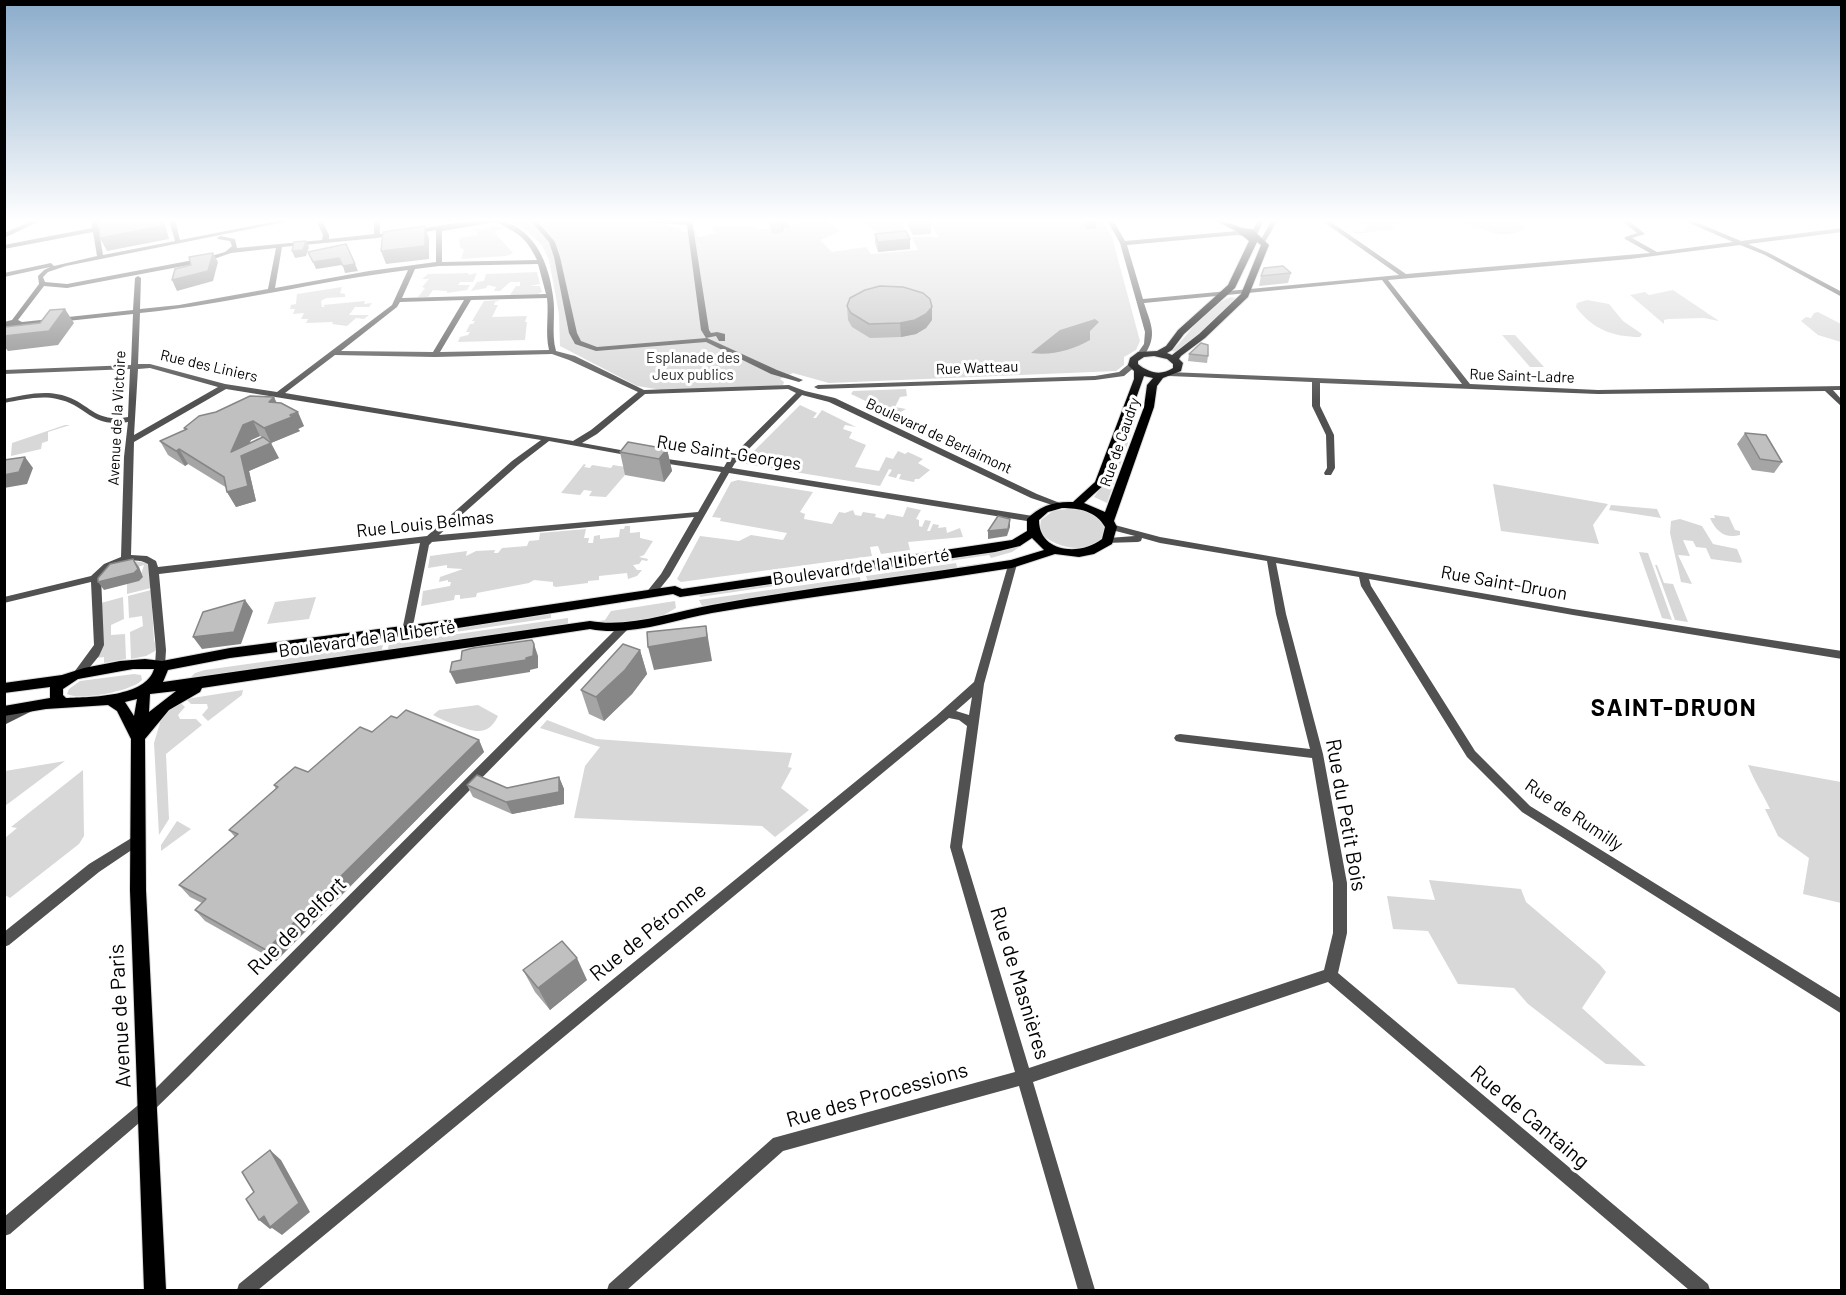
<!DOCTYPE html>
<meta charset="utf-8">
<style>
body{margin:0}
#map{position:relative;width:1846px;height:1295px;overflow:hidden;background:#fff;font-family:Barlow,sans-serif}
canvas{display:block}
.frame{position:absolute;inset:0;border:6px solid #000;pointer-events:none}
</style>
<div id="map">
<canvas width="1846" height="1295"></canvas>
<div class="frame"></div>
</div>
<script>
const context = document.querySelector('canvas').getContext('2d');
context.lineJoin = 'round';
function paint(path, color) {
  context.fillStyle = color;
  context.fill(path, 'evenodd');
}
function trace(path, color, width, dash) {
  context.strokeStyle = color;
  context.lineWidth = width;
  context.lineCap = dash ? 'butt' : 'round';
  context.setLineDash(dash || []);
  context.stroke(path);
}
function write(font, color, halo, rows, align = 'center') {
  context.font = font + ' Barlow,sans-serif';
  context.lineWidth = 6;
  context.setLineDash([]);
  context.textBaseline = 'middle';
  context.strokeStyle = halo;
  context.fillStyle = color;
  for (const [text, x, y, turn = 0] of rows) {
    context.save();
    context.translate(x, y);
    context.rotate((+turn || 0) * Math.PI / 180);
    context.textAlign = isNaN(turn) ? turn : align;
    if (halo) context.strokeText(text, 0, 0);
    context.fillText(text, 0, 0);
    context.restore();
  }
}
const green = new Path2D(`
 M507,220H669L665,225L680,228L683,233L687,231L688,234L694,235V230H696L697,236L700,237L716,233L711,229L714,227L754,226L755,229H771L772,234L782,233V230L789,228L788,225L828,221L840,231L820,240L832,252L866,247L871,254L918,250L912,237H939L929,220H971L973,222L1102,220L1112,237L1140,341L1136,350L1124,357V365L1116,371L829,383L793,373L780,379L784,382L783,385L775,386L662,390L637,386L560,346L559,314L549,260L542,245L526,230Z
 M868,220H900L908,235L888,242L866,223L860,222Z
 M1362,220H1407L1391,225L1396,229L1356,234L1353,232L1364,231L1368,225Z
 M1516,220L1524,224L1525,228C1502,241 1493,232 1470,224L1468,221Z
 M491,224L504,228L494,232L513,253L506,256L461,259L464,250L460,247L459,238L477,235V231L471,230L491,228Z
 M537,272L540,284L530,286H540L542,292L538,294L510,295L516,286H520V282H510L500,291H494L496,287L488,285L486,288L471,291L477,282L484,281L486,274Z
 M469,273L468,275L477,273L473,282H460L458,285H470L467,290L447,293V291L433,290L428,297H418L425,288L422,287L429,279H422L428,274Z
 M342,287L340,293L345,294V297L326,298L321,301L322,307H325L323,305L365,301L364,304L372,303L369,307H355L349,315H369L364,319L356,318L347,326L332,324L333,322L306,323L308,319H301L304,313L293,314L295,309H290L291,305L296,304L297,294Z
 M1673,290L1719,321L1704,318L1668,319L1664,320V324L1630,295L1645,292L1649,295Z
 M1231,297L1236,298L1198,335L1176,352L1172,351C1191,332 1205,307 1231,297Z
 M500,300L495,302L494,305H498L492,317L527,316L525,322H527L525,340L458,342L460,337L468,335L470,332H466L470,324H473L475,321H472L484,301Z
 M1587,300L1609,304L1623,321L1642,334L1640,337C1613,337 1592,329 1576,307L1577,303Z
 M1818,312L1841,324V342L1818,335L1801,321L1806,317L1811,318L1814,313Z
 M1502,335H1515L1544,367H1530Z
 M906,389L907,396L900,397L895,407L906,409L895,415L851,394L853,391Z
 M800,405L817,413L813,418H816L822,410L856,427L845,425L843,429L852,432L849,438L866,445L855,467L879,471L886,457L893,459L898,451L905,454L908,452L923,459L918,463L930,470L919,479H915L914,482L899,479L901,474H898L896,478L888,476L892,470L889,469L880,486L746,464L745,460Z
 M1129,419L1136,420L1107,503L1094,497L1107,479Z
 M65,425H70L48,432V441L42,443L41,449L11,456L12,443Z
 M584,464L586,465L584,467L590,468L592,465L611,468L613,465L631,468L606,497L589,496L592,491L584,490L580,495L561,493Z
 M738,480L813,492L800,512L805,514L804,519L832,524L839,512L845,513L853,510L855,515L861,516L863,512L876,514L875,517L884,519L887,514L903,517L907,507L921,510L916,519L919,520V526L922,527L925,520L931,521L927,531H930L933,524L939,525L938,528L946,527L947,533L960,528L963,537L908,542L910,550L881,554L878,546L870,547L872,556L681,582L677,579L700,536L739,541L751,535L783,540L787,533L720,521L721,518L712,517L731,482Z
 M1493,484L1608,504L1593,525L1599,544L1501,531Z
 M1611,505L1657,509L1661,518L1609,510Z
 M1067,509C1082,509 1097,513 1104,527C1108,558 1052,551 1040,531L1041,520L1053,511Z
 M1714,515L1729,517L1735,530L1740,531V535C1726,539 1716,532 1710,518H1715Z
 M1680,519L1702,526L1713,544L1737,549L1742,561L1741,563L1711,559L1706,548L1696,547L1693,541L1683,540L1690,556L1678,555L1692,584L1681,582L1670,533L1671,521Z
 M625,526H630V533L640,532V538L653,541L644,555L639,557L648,559L647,561L642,560L639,564L633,565L637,570H642L637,576L628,579L627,573L599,576V580L588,581V583L556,587L553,586V582L534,580L529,583L477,593L476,597L460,599V595H455L454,600L421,606L423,591L450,586L451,582H448V580L439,582L440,577L463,569L447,568V565L428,568L430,556L467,551L466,556L476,551L495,550L494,553H498L502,548L527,546L529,541L539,540L540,533L586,529L584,538H589L588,543H593L594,536L600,535V539L619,537L620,529H624Z
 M1016,546L1018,548L1012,552L991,558L989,555L889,570V567Z
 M1639,552L1648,553L1672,620L1662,618Z
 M133,561L149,563L151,588L127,594V583L138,581L143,576L141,574L144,565L134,568Z
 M956,563L957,567L983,563L984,565L868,582L866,576Z
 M1655,565H1657L1664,583L1673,584L1688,622L1675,620Z
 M882,568L883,570L700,597L699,594Z
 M860,577L861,583L702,606L699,600Z
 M151,590L154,640L157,650L146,656L131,659L130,632L143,626L142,616L129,618L128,596Z
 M123,597L124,619L111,625V635L125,634L126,659L104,663V657L96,658L101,603Z
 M316,597L309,619L267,624L275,602Z
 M675,601L676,608L662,616L604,626L594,622L605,620L611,611Z
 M551,614V618L421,637V633Z
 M568,618V626L387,652L389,644Z
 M383,645L381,653L187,681L195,673L205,670Z
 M134,674L141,675L142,680C133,691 79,701 67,694L69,689L80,681Z
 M243,690L242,695L208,721L202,715L208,708L207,704H191L186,699Z
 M180,702L185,707L178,715L180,719H196L202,725L166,754L169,819L159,835L154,743L162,716Z
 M478,705L498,716C488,737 474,732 456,725C448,722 440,719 433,715L439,710Z
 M547,720L596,739L792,753L788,767L792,768L781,788L809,810L775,837L762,826L574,818L585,766L600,747L540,728Z
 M65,761L5,806V771Z
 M1748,765L1841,782V903L1803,894L1809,858L1778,836L1765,809H1770C1763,794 1754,781 1748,765Z
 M83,770L84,836L79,844L10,898L5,895V838L17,828L11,827Z
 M177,821L191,829L161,851V845Z
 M1429,880L1521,889L1526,902L1600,965L1606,972L1582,1008L1646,1066L1606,1064L1528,1004L1514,988L1458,984L1428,931L1393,929L1387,896L1435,900Z`);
const water = new Path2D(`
 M1095,319L1099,322L1090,331V340C1072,350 1052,356 1031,353L1060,330Z`);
const minor = new Path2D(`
 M34,220H42L4,238V233Z
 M91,220H97L98,227L113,224L116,226L99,231L103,255L175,241L169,220H175L180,240L282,220H295L66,266L48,272L43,277L45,282L67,284L204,258L225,252L232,246L230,241L218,239L217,238L220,236L235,239L237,248L322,240L323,235L316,220H322L329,235V239L374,234V220H380V234L394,232L397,234L377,238L282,247L275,288L369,271L436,262V230L413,234L411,233V231C429,227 487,216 502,221C536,230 549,265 553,296C556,314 551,333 556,351L575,356L644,390L789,385L805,391L835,398L1037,494L1065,505L1061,508L1031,498L829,402L802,395L735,463L732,468L1033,516L1038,519L1033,522L729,473L670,576L654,596H646L645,594L661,574L694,517L432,542L429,545L412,631L407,635L402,631L420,543L159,574L166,650L165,665L160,669L155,665L156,650L148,564C133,555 112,565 101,577L104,645L99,656L81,678L77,679L72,675L94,645L91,582L4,603V597L91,576L104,564L121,557L124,457L128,422C89,428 88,405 57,399C40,395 21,400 4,403V399C23,395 43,390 62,395C91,403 93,423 128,417L130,369L4,374V370L131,365L133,314L20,326L17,329L4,330V322L12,320L39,284L38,276L44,270L50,267L4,277V273L51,263L54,266L97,256L93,232L4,249V245L92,228ZM496,222C518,234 525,235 537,260L442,262V231ZM276,248L268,289L179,305L140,309L141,278L138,276L135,278L133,310L22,322L18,320L44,286L67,288L205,262L231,253ZM538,264L546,294L402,298L415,269L439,266ZM408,270L392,305L277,392L225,384L150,364H138L140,313C230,304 318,281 408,270ZM547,298C549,315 545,333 549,350L440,352L471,300ZM464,300L433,352L341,351L397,307L400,302ZM552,354L569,360L638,392L591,430L573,441L285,393L335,355L435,357ZM150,368L218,387L134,435L138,369ZM226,389L541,440L512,461L427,536L158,567L156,561L147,556L131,555L134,442ZM788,389L796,393L728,460L724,467L653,457V461L656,462L721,472L698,512L439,535L518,465L549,441L637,457V453L582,443L597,434L645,394Z
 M530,220H536L555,242L560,257L577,333L581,341L597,347L707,338L777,370L803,380L799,382L771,374L706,342L596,351L575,344L569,333L554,257L549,242Z
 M644,220H692L709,330L711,333L717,332L725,334V341H719L716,336L706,338L701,330L687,225L647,222Z
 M1107,220H1113L1125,241L1237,231L1251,234L1258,220H1264L1255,239L1252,241L1249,239L1250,237L1237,235L1127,245L1143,299L1399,275L1321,220H1328L1406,274L1650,253L1625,239V237L1637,233L1621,220H1628L1645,234L1632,238L1657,252L1733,242L1682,220H1691L1741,241L1842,228V232L1748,244L1769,253L1842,292V297L1765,255L1740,245L1630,259L1388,280L1470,384L1598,390L1842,386V390H1833L1842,400V407L1825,391L1598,394L1320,383V406L1334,435L1335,468L1331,475H1325L1324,473L1327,468L1326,435L1312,406V382L1169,376L1165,374L1169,372L1462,384L1382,280L1144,303C1151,325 1158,335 1144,356H1141L1137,354L1144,344L1145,332L1120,243Z
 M1272,220H1278L1265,242H1261L1260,241Z
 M1130,363L1137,365L1124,376L1095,380L818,389L814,387L818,385L1095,376L1119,372Z
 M1111,524L1160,537L1573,609L1842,651V659L1573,615L1369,579L1371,586L1475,751L1530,806L1842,999V1014L1522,812L1467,757L1361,586L1359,577L1276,563L1286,614L1323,754L1347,883V933L1338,973L1708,1284L1710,1290H1689L1328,982L1033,1082L1095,1290H1078L1019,1086L783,1151L627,1290H607L609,1284L773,1138L1015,1072L950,847L967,726L959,720L949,718L258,1290H237L239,1284L936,716L974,682L1009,562H1015L1017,564L984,684L962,847L1029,1068L1324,970L1333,933V883L1312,758L1180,742L1176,741L1174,738L1176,735L1180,734L1310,749L1276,614L1267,561L1160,543L1142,538L1141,541L1138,542L1105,543L1103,541L1108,538L1135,536L1108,529L1106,527L1108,525ZM972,697L969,715L956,711Z
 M626,622L631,625L630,627L189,1076L153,1111L10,1234L4,1236V1217L143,1101L622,623Z
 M28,704L32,705L34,708L32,711L4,725V716Z
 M138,834L142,835L144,839L142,843L99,872L9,945L4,947V932L89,864Z`);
const major = new Path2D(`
 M1214,220C1228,220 1240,230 1252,229L1269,245L1248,297L1205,338L1181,356L1179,359L1183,363L1181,371L1163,378L1157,386L1154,407L1114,521L1117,527L1112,544L1094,554L1079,557L1055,554L1012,568C912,584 812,596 712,613C673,620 630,637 590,629L202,688L200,692L169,710L145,739L146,890L166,1290H144L130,890L131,739L117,711L108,705L46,709L4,716V706L50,698V687L4,693V683L62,675L84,668L120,661L145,659L162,661L230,648L426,623L675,586L682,589L1012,540L1027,531V519C1039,506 1055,501 1073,502L1095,482L1134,379V371L1128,365L1130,358L1138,352L1157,351L1166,346L1178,330L1228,285L1249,241L1238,232ZM1257,242L1261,245L1241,294L1199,334L1172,355L1167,353L1172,350L1184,334L1235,288ZM1154,356L1167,359L1173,364V368C1161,376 1149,373 1138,364V361L1144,357ZM1144,376L1153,378L1147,385L1144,407L1105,512L1084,503L1106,483ZM1062,508C1079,508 1096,511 1105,527L1102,539C1081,556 1039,553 1039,520L1048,512ZM1032,538L1044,550L1011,560C911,576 811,587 712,605C672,612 630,628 590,621L163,682L168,670L230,658L426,633L673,594L680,597L995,552L1020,546ZM133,669H154C146,697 91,697 66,698L63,695V689L78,679ZM176,691L149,712L150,694ZM137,699L134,716L125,702Z`);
const wall = new Path2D(`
 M769,220H788L789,228H784L782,233L772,234Z
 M905,220H931V234L913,235Z
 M1079,220H1097L1096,228L1086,229Z
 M875,234L910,249L878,252L875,243Z
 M1291,273L1288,283L1259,286L1261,276Z
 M847,306L932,307V320L926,328L916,334L901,337L870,338L852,327L848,320Z
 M1189,354L1208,356L1207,363L1188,361Z
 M274,397L276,403L304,426L298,429L300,431L271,443L260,436L251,440L249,443L279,458L249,471L256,501L236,507L227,492V488L188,464L185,466L168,455L160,441L185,430L184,428Z
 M1745,433L1782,462L1774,473L1752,470L1737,444Z
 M667,449L672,471L664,482L625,475L620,452Z
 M640,650L647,674L632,694L604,721L589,714L581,690Z
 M397,718L479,740L484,752L276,961L205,921L195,910L202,903L190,897L179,885L235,837L229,830L276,789L274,785L308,772Z
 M559,777L564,789V804L512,814L473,797L467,785L507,788Z
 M523,970L587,980L550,1010L535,992Z`);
const shadedWall = new Path2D(`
 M160,220H164L169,239L107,251L100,238Z
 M782,220L784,228L782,233L781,223Z
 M1087,220H1097L1096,228L1086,229Z
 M425,226L429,239V259L386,264L381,251Z
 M910,239V249L878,252V242Z
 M306,241L309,247L306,256L295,258L292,251Z
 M213,253L218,262L213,281L177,291L172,280Z
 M339,258L342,265L316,269L313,262Z
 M355,264L358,271L345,273L343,266Z
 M932,307V320L926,328L916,334L901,337L900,323Z
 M65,309L74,323L58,345L8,351L4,346V336L49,331Z
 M274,397L281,412L269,402Z
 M298,412L304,426L298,429L300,431L271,443L264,428Z
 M253,421L260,436L251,440L244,455L271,443L279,458L249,471L256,501L236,507L227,492L231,452L243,425Z
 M179,449L188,464L185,466L176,451Z
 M667,449L672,471L664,482L659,459Z
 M25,457L33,468L27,484L4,488V475Z
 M1010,519V527L1007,536L988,539V531Z
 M133,559L139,567L143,577L139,581L104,590L98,582Z
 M245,600L253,611L241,644L202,649L193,637Z
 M706,626L712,661L654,670L648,647Z
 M534,644L538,656V668L530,670V672L456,684L450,672L526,658Z
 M640,650L647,674L632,694L604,721L596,697Z
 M479,740L484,752L276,961L266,950Z
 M559,777L564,789V804L512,814L506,802Z
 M577,958L587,980L550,1010L538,988Z
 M270,1150L281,1160L310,1212L282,1235L272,1228L270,1229L259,1220Z`);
const building = new Path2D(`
 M98,220H160L162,226L100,238Z
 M770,220H782L781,223L771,224Z
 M912,220H931V221L913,222Z
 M425,226V246L381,251L383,232Z
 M906,231L910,239L878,242L875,234Z
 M306,241L303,250L292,251L294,242Z
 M346,244L355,264L343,266L339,258L313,262L308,252Z
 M213,253L208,271L172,280L175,269L191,265L189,257Z
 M1283,266L1291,273L1261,276L1264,268Z
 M880,286L903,287L923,293L930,299L932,307L926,314L915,320L900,323L869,324L851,313L847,306L850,298L865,290Z
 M65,309L49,331L4,336V328L5,327L40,323L50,310Z
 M1201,343L1208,345V356L1189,354Z
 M250,396L274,397L269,402L281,403L298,412L290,415L292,417L264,428L253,421L243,425L231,452L263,437L271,443L241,456L248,486L227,492L224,477L179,449L176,451L160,441L187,429L184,428L199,416L216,412Z
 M1745,433L1766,435L1782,462L1760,459Z
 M628,442L667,449L659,459L620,452Z
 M25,457L19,472L4,475V460Z
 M998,516L1010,519L1008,529L988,531Z
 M133,559L138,569L134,573L98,582V578L110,564Z
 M245,600L234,632L193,637L203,612Z
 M706,626L707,637L648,647L647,632Z
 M532,640L534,644L533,656L526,658V660L450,672L452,662L461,660L462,651L473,648Z
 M623,644L640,650L625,670L596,697L581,690Z
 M406,710L479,740L266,950L195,910L206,899L179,885L238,834L229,830L278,787L274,785L295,767L308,772L360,727L372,732L391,716L397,718Z
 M477,775L507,788L559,777V792L506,802L467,785Z
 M562,941L577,958L538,988L523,970Z
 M270,1150L299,1203L270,1227L264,1216L259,1220L246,1199L254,1192L242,1172Z`);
const farParknames = [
 ["Esplanade des",693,358],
 ["Jeux publics",693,375]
];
const farStreetnames = [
 ["Rue des Liniers",209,366,13],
 ["Rue Watteau",977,368,-2],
 ["Rue Saint-Ladre",1522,376,2],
 ["Avenue de la Victoire",117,418,-87],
 ["Boulevard de Berlaimont",939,436,25],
 ["Rue de Caudry",1120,442,-71]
];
const streetNames = [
 ["Rue Saint-Georges",729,453,9],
 ["Rue Louis Belmas",425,524,-6],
 ["Boulevard de la Liberté",861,567,-8],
 ["Rue Saint-Druon",1504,583,10],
 ["Boulevard de la Liberté",367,639,-8],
 ["Rue de Rumilly",1574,815,34]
];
const nearStreetnames = [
 ["Rue du Petit Bois",1346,815,80],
 ["Rue de Belfort",297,926,-45],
 ["Rue de Péronne",648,932,-39],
 ["Rue de Masnières",1020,983,73],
 ["Avenue de Paris",120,1016,-93],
 ["Rue des Processions",877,1095,-16],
 ["Rue de Cantaing",1530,1117,40]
];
const districtNames = [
 ["SAINT-DRUON",1674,708]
];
paint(green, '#d8d8d8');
paint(water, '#9f9f9f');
trace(major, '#dbdbdb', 2);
paint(minor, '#515151');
paint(major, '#000');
paint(wall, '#a5a5a5');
paint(shadedWall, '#868686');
paint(building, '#c0c0c0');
trace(building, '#868686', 1.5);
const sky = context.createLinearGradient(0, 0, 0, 401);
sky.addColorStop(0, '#8baccb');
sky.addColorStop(0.55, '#fff');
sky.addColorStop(1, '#ffffff00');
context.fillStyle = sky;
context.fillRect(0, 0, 1846, 401);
write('15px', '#2f2f2f', '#fff', farParknames);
write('15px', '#000', '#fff', farStreetnames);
write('18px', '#000', '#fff', streetNames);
write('21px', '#000', '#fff', nearStreetnames);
context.letterSpacing = '1.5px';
write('bold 24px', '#000', '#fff', districtNames);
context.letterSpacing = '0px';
</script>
